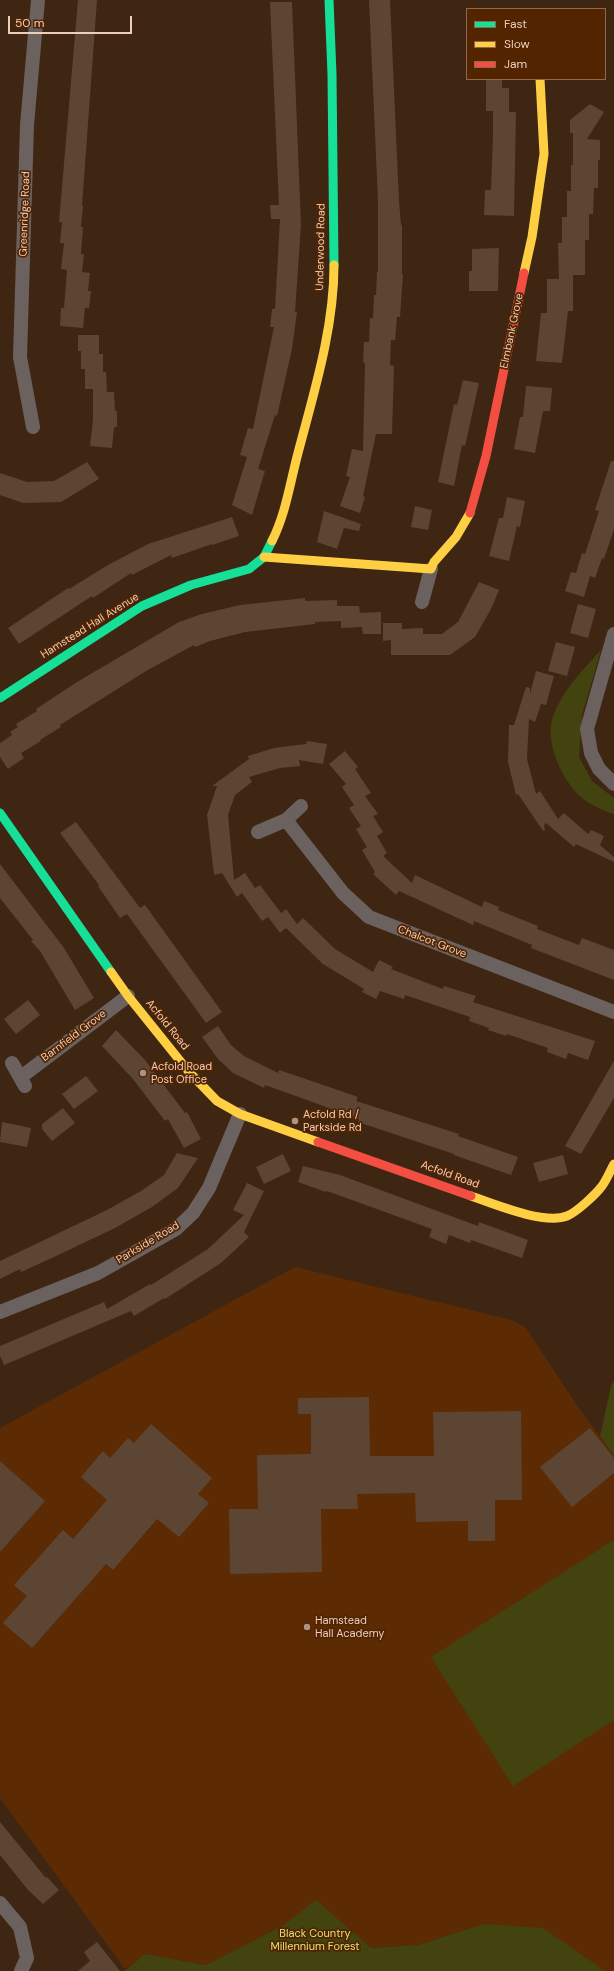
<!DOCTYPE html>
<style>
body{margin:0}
#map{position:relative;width:614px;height:1971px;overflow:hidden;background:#3f2613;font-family:"DM Sans",sans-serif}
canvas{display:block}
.legend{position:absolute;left:466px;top:8px;width:140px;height:72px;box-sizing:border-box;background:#522400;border:1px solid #90684c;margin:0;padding:5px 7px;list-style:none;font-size:12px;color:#eccebd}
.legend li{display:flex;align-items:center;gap:8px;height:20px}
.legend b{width:20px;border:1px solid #90684c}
.scale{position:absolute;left:8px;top:16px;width:124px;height:18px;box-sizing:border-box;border:2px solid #eccebd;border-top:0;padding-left:5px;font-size:12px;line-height:14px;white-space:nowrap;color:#eccebd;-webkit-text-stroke:3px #522400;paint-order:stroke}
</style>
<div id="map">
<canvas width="614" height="1971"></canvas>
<ul class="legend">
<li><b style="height:5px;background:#16e098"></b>Fast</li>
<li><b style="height:5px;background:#ffcf43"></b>Slow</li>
<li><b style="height:5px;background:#f24e42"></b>Jam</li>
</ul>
<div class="scale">50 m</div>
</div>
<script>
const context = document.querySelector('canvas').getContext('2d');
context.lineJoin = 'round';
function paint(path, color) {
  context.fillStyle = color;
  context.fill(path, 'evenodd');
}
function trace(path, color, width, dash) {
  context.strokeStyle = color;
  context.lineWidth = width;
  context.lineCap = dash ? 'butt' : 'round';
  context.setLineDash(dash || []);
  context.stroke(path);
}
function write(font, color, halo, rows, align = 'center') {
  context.font = font + ' "DM Sans",sans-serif';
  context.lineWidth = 3.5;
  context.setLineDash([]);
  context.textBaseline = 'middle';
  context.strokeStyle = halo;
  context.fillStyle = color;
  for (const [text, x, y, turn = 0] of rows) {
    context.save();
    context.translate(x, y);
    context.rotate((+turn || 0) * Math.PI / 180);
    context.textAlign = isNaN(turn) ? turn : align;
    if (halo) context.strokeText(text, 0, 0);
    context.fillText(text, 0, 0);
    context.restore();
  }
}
const built = new Path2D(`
 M295,1267L495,1316L512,1320L526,1328L576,1404L614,1456V1971H604L483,1924L418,1945L371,1948L316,1901L284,1925L206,1965L145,1954L125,1969L0,1798V1428Z`);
const green = new Path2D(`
 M601,650L582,715L579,757L592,781L614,798V814C605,812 594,806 586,801C565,787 545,745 552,720C560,693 582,671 601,650Z
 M614,1381V1456L600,1436L611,1386Z
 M614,1540V1720L513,1786L431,1657Z
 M316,1900L371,1948L418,1945L483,1924L543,1928L605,1971H124L145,1954L206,1965L284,1925Z`);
const building = new Path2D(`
 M78,0H97L82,206H83L81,227H83L81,254H84L82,272L90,273L88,291H91L89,308H85L83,328L60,326L61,308H64L67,270L61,269L64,243H60L62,222H59Z
 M369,0H390L399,201L401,225H402V274H403L400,317H397L395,340H391L390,365L394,366L392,434H376L363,496L365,497L360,513L340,506L350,477L346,476L352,449L363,451L365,363L363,362L364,342H369L370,318H373L374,295H376L377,272H378V200Z
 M270,2H292L301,225L295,312H297L292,349L277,416L275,415L258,469L265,471L252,515L232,505L247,457L240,455L248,428L253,429L274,327H270L272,309H275L280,219H271L270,205H279Z
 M486,79H502V88H509V112H516L514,216L484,215L485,190H491L493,135V111H486Z
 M590,104L604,112L587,139L600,140V160H598V188H594L593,214H589V240H585V275H573V311H568L562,363L536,361L541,313H547V279H559L558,243H562V217H567V191H571V165H573V133H570V120Z
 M499,248L498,291H469V271H472V249Z
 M78,335H99V354H103V372H106L107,392H114L115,411H117V427H114L112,448L90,446L93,420V389H85V369H81V351H78Z
 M463,380L479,383L465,446L462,445L454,486L438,482L454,404L457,405Z
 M526,386L552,388L550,411H543L535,453L514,449L520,417H523Z
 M611,461H614V529L604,559L602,558L595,578L590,576L584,597L565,591L571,572L576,573L582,553L585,554L599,511L595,510Z
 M87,462L99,479L61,502L23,503L0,495V473L27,482L54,481Z
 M507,497L525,501L520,527L517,526L509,561L489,556L499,518H503Z
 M415,506L432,510L428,530L411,527Z
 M324,511L361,524L359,531L344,528L337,549L317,542Z
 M232,517L239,536L212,545V544L172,558L171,555L132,575L131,573L93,598L92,596L19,644L8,628L68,588L69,589L108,565L148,544Z
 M479,582L499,590L491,609L475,637L450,655H391V640L383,641V623H402V629L423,628V634H442L458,622Z
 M305,598V601L337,600V606H359L360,613L381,612V634H363L362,627L341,628V621L315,622V624L245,632L210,641L195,647L194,645L146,671L60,725L61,727L40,740L41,741L21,753L24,758L8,769L0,757V743L12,735L10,732L18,727L16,724L37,711L36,709L77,682L179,622L202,614L240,605Z
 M578,604L596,609L588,638L570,633Z
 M556,642L575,647L567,676L548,671Z
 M536,671L554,676L546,705L541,704L535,722L529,719L527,759L536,794L540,791L558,819L564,813L588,834L591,830L604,836L600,845L614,857V862L576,844L574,847L546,823L544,825L545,830L543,831L518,794L516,795L508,762L509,725H514L526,687L530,688V694Z
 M307,741L327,744L323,764L299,760L300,766L280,768L249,777L252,782L235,795L228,815L234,880L245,873L255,888L260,885L281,913L286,909L297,924L303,918L335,949L373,972L379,960L393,967L391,969L427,983L443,989L444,986L476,996L473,1002L595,1041L588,1060L568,1053L566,1059L547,1052L548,1048L507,1034L506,1036L488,1030L489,1028L469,1021L470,1017L405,995L404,999L380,991L376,999L362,992L364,989L323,964L286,928L280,933L268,917L262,921L242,893L237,897L222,873L214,875L207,815L217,786H212L249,759L248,756L274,748L306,744Z
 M345,751L358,767L355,769L371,793L365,796L378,814L373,816L383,832L377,836L387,853L383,856L412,883L415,875L482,907L484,901L499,907L498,910L538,926L537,929L579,945L582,938L614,950V980L531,948L532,945L474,921L473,925L399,891L396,895L373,874L375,872L362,850L367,847L356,829L361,826L349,808L354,805L342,787L346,784L329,764Z
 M76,822L140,908L145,905L222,1012L206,1023L127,914L120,918L98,886L99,885L60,833Z
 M0,864L64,948L94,998L75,1010L40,951L31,941L33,940L0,898Z
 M28,1000L40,1015L16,1034L4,1019Z
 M218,1026L231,1045L244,1056L278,1073L279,1070L297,1076L358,1097L356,1101L459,1134L458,1136L518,1157L511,1175L454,1155V1154L358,1122L359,1119L293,1095L265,1085L264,1088L233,1073L218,1059L202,1037Z
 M116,1030L145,1060L185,1113L187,1112L201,1139L184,1148L168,1119L165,1121L133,1079L102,1046Z
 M614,1061V1098L581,1154L565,1146Z
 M86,1076L98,1091L74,1109L62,1094Z
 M63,1108L75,1123L52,1141L42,1129V1124Z
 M2,1122L31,1128L27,1147L0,1142Z
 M177,1153L198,1158L178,1188L152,1207L115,1228L54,1257L21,1272L20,1269L0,1279V1261L107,1210L141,1191L164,1175Z
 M283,1154L291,1171L264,1184L256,1167Z
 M563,1155L568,1174L539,1182L533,1163Z
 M303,1166L340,1175L478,1226L479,1222L528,1240L522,1258L471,1240L470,1243L449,1235L446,1244L429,1237L432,1229L327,1191L326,1192L298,1182Z
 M247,1183L264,1191L244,1232L249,1237L221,1263L165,1299L164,1298L134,1316L131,1311L4,1365L0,1356V1346L104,1302L107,1309L150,1284L151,1285L208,1249L244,1215L233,1210Z
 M369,1397L370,1456H434L433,1412L521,1411L522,1500H495V1541H468V1521L416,1522L415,1493L357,1494L358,1509H321L322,1572L230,1574L229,1509H258L257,1455L311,1454V1414H298V1398Z
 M151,1424L212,1478L198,1494L209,1503L179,1537L157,1519L113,1570L106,1564L32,1648L3,1623L27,1596L14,1585L63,1530L73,1539L107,1500L81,1477L103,1451L110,1458L128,1438L134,1443Z
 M590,1428L614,1458V1473L572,1507L540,1467Z
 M0,1461L45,1501L0,1552Z
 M0,1822L46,1878L47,1877L59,1890L43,1904L28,1890L0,1855Z
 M97,1942L120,1971H78L90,1961L84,1952Z`);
const street = new Path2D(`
 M33,427L20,357L27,125L38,0
 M422,602L431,569
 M614,634L587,729L591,753L599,769L614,784
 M286,820L343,893L369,917L614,1012
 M258,832L286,820L301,806
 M12,1063L25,1086
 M21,1077L128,996
 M0,1312L98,1273L176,1229L193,1213L209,1188L240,1114
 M0,1903L20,1927L27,1958L21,1971`);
const fast = new Path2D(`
 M329,0L332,74L334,265
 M0,698L142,606L191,585L249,569L264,557L272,541
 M0,813L111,972`);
const slow = new Path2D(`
 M524,273L532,237L544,154L540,79
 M272,541C286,513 290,483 298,453C314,392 334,329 334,265
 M264,557L431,569L434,562L456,537L470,513
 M111,972L128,996L189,1072L217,1101L240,1114L318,1142
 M471,1196C494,1204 544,1225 567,1216C577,1212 596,1194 602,1186C607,1179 610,1171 614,1164`);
const jam = new Path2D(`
 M470,513L486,456L524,273
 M318,1142L471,1196`);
const markers = [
 [143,1073,4,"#af9382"],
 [295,1121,4,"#af9382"],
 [307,1627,4,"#af9382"]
];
const streetNames = [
 ["Greenridge Road",25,214,-88],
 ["Underwood Road",321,247,-89],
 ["Elmbank Grove",512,331,-78],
 ["Hamstead Hall Avenue",90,626,-32],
 ["Chalcot Grove",432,942,21],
 ["Acfold Road",167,1025,51],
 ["Barnfield Grove",74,1036,-37],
 ["Acfold Road",450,1175,20],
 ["Parkside Road",148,1243,-31]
];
const poiNames = [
 ["Acfold Road",151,1067],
 ["Post Office",151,1080],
 ["Acfold Rd /",303,1115],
 ["Parkside Rd",303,1128],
 ["Hamstead",315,1621],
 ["Hall Academy",315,1634]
];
const parkNames = [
 ["Black Country",315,1934],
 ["Millennium Forest",315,1947]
];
paint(built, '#5c2b03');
paint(green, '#434310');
paint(building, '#5c4533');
trace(street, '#6b625f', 14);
trace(fast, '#16e098', 9);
trace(slow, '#ffcf43', 9);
trace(jam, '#f24e42', 9);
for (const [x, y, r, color] of markers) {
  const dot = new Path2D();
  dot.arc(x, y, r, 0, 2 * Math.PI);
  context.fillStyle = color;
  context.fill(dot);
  trace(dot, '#522400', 1.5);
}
write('11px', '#eccebd', '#522400', streetNames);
write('11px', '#eccebd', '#522400', poiNames, 'left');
write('11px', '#dbe278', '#522400', parkNames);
</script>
